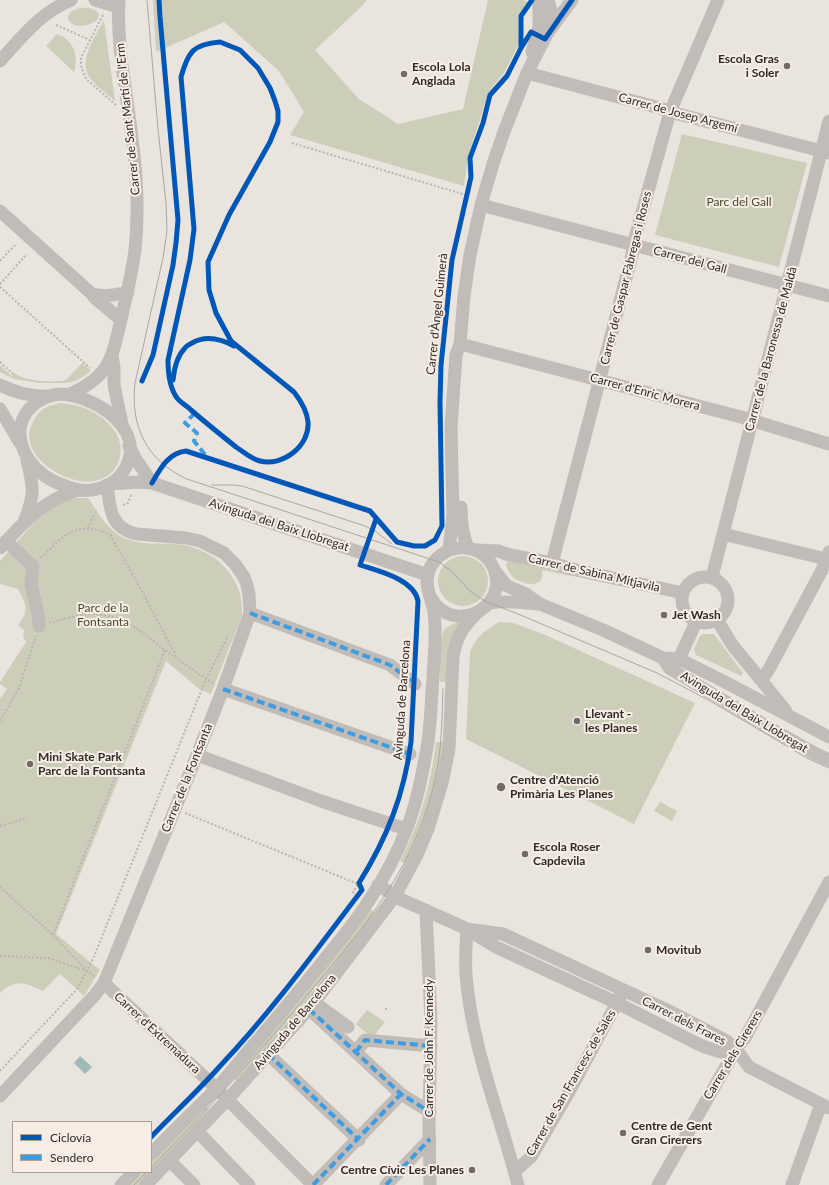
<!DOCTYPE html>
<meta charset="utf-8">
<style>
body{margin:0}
#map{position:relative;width:829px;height:1185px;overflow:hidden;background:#eae4de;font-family:Lato,sans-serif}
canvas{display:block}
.legend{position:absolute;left:12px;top:1121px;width:140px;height:52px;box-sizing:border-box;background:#f7ede5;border:1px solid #a89f99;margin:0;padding:5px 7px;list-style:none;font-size:12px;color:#322927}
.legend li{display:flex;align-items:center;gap:8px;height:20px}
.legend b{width:20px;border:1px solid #a89f99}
</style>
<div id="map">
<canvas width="829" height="1185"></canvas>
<ul class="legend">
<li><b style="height:5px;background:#0057b8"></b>Ciclovía</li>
<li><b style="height:5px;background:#3e9ce0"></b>Sendero</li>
</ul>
</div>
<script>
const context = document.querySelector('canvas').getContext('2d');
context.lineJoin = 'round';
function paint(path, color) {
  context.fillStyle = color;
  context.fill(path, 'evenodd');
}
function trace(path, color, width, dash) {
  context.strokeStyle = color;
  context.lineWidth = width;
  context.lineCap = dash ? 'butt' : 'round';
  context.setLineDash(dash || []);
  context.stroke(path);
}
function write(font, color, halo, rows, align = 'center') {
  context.font = font + ' Lato,sans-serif';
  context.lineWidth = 4;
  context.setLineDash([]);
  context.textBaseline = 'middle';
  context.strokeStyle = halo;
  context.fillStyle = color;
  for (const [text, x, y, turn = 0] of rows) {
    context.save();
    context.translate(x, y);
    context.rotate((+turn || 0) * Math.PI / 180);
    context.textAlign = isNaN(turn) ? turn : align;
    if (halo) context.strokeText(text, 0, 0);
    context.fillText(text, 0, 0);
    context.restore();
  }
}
const green = new Path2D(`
 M153,0H367L361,7L315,50L359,99L398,124L463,109L488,0H523L528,2L518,16L519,44L504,73L489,91L468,157L464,186L290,135L304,112L279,71L224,22L156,52Z
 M81,8C88,7 95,8 99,14L98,19C91,26 74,30 68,19C68,12 74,9 81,8Z
 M104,20L115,101C107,94 97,87 90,78C77,60 96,36 104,20Z
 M57,34C74,40 79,56 74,72L46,46Z
 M682,134L807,163L779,267L655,235Z
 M82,363L91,371L83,377L75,381L65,383H39L14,379L0,372V365L12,376L14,373C28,382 46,382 62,381L66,380Z
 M60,403C66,404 72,404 78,406C101,412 128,434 119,460C116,470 110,475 101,479C73,491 16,457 32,424C35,417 39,411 45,408C50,405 55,405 60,403Z
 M67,498H88C99,513 109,533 127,539C142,545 159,543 175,544C213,547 245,576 242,616L211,694L198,688L166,661L56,934L100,970L84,996L60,974L43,991C25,983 16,978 0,993V699L7,689L0,684V682L26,642L23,636L24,630L18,625C30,610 26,604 18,589L0,584V561L36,520L52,505Z
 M438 581a25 25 0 1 1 50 0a25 25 0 1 1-50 0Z
 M510,560L572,574L571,576L542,570C546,590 523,585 513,577C510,574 508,570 506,566L507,562Z
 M499,622L513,623L543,634L695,703L634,824L466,739L470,652C478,635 483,632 499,622Z
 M456,623H460L449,682H440C440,670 439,642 443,632C445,627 451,625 456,623Z
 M703,634H714L743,673L741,676L696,655L694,649L700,636Z
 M436,742H446L435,796L408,865L400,861C420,824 431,783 436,742Z
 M660,802L677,811L672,821L654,811Z
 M370,909L377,914L313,995L238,1082L232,1077Z
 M367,1010L385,1022L372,1038L356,1024Z
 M205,1106L211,1111L140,1185H129L142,1172H151V1162Z`);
const water = new Path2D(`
 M80,1056L92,1067L85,1074L74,1063Z`);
const path = new Path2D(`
 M103,15L81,58V66L86,79L116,105
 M56,25L90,40
 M292,143L466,195
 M0,261L16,244
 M0,284L27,254
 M0,287L90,368
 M0,362L13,374
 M123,505L128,503L131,495
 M88,528L95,513
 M110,535L143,593L177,658
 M41,558C65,534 76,520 112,535
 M213,683L206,679L228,636
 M0,721L19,688L36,636
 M185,813L358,884L353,892L357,895
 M0,826L27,818
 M0,887L55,937L87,971L95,977
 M53,935L165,650
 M0,956L49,958L86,971
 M385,1009H389
 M0,1071L78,988L93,959L206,679C193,670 179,660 166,651C141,632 127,616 93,614C79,614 64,619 50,623`);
const minor = new Path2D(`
 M95,0L118,7
 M548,0L552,14L548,29
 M532,52L539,27V0
 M0,61C22,37 40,13 71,0
 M527,73L660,108L678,114L829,153
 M481,205L829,296
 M0,211L92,294L95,298L121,320
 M92,294C105,297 115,295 128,292
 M460,344L741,417L829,444
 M112,355L114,367V385L122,424
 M0,385C17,393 29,396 48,396
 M60,394C97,396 150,431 123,472C116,483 104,488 92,490C82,492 72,489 63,485C48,480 33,469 26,455C10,425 28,398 60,394Z
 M68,395C111,376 112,358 122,315C127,294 132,272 135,250C139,213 137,175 132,138C127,93 116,45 119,0
 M0,409L20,443
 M129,446L137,461L152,483
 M111,484L137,482L152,483L428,575
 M461,507C461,522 462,534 468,548
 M24,522C35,494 34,489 27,460
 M723,534L826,559
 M6,541L33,566L31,584L38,614L39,626
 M0,548C25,521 42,501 78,490
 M449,550L453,515L451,428L456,355L460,344L464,296L470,255L481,205L493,164L505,129L527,73L547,34L572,0
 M476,550L499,551L506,554L552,563L576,570L683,593
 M552,563L632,255L633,245L670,112L718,0
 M495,571L507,586L526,594L540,604L603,630L663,658L679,659L723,681L829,737
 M682 600a23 23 0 1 1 46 0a23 23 0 1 1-46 0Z
 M712,577L829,121
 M490,603C507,600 523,603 540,604
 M250,613L390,665L415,684
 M717,620L733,646L761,680
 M663,658L669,668L775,731L816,754L829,760
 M679,659L696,622
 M223,689L410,754
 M786,711L761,680L768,671L822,570L829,552
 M197,755L324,802L406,829
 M378,885L400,899L463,927L496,947L617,1003L702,1046L721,1052L736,1049
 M426,910L431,1022L429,1123L430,1185
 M467,929L503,934L675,1014L727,1041L736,1049L749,1067L829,1108
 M467,929C466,944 465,960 466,975C472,1048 500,1115 518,1185
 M104,983L216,1088L313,1185
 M315,1003L348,1027
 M309,1009L401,1094L430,1112
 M356,1052L365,1040L431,1046
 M268,1054L359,1140
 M0,1096L94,996L104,983L197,755L223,689L250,613L249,594L247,585L244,577L235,564L224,553L200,541L186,538L137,534C110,528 110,509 107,485
 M197,1131L249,1185
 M151,1154C172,1132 194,1111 216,1089C226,1078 235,1067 244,1056C270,1026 295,996 320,965C336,945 355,923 368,902C383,880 397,854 407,828C417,802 422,775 427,748C431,725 431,701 433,678C434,658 437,632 434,612C431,596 422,582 431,566C444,543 479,541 492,565C512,602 462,634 436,605C433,602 431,598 429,594
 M169,1160L194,1185
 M514,1172L531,1157L569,1092L620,997
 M121,1185L134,1172
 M146,1185L228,1099L309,1009L395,896L417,855L428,829L442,783L449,749L453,657C456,637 463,627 477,613
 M313,1185L401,1094
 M386,1185L430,1139
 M658,1185L736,1049L745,1038L829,882
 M792,1185L821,1104`);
const tram = new Path2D(`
 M147,0L158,129L166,203L167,231L163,258L135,383C130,427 147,461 187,479L439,562L451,571L471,592L485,601L523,616L657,673L712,702L807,758L829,768
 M212,485H234L242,486L365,526L375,531L392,544
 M151,1168C207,1110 261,1051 313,988C356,937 403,881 424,817C430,800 435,782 438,764C442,739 442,714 443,689
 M134,1185L147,1172`);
const quiet = new Path2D(`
 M195,413L185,423L197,433L194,441L206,456
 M250,613L390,665L415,684
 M223,689L410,754
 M309,1009L401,1094L430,1112
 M356,1052L365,1040L431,1046
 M268,1054L359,1140
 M313,1185L401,1094
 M386,1185L430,1139`);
const cycleway = new Path2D(`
 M220,42L240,50L258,68L270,88L275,101L278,111V122L270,142L229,215L208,262L209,290L216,313L231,341L294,392C301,401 307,411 308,422C310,446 282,467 260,461C251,459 244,452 236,447C221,435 206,423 191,410C187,406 181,403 177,398C169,387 168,373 168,360L190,260L194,229L181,77C188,52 193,44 220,42Z
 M521,48V16L532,0
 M173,380C174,370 177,356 185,348C186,346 190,344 192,343C206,335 221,339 234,346
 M142,381L153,355L173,265L176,243L178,220L160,17L159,0
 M152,483C160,469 168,453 186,451L370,511L397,542L414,546H425L435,540L442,526L440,402L441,365L452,260L471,177L470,158L483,123L490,95L507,76L521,48L531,32L545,39L572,0
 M151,1137C174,1113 199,1090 221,1065C272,1011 317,949 362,890L359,883C387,838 404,795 411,742L418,601C414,579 378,571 360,565L376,519`);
const markers = [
 [787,66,4,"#726a67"],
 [404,74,4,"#726a67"],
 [664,615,4,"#726a67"],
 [577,721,4,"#726a67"],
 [30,764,4,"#726a67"],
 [501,787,5,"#726a67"],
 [525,854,4,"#726a67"],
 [648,950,4,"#726a67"],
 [623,1133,4,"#726a67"],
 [472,1170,4,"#726a67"]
];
const poiNames = [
 ["Escola Gras",779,59,"right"],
 ["i Soler",779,73,"right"],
 ["Escola Lola",412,67],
 ["Anglada",412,81],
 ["Jet Wash",672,615],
 ["Llevant -",585,714],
 ["les Planes",585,728],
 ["Mini Skate Park",38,757],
 ["Parc de la Fontsanta",38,771],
 ["Centre d'Atenció",510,780],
 ["Primària Les Planes",510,794],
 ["Escola Roser",533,847],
 ["Capdevila",533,861],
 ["Movitub",656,950],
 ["Centre de Gent",631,1126],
 ["Gran Cirerers",631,1140],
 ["Centre Cívic Les Planes",464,1170,"right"]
];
const streetNames = [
 ["Carrer de Josep Argemí",678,113,15],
 ["Carrer de Sant Martí de l'Erm",128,119,-96],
 ["Carrer del Gall",690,260,15],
 ["Carrer de Gaspar Fàbregas i Roses",626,278,-76],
 ["Carrer d'Àngel Guimerà",437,314,-84],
 ["Carrer de la Baronessa de Maldà",771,349,-75],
 ["Carrer d'Enric Morera",645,392,15],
 ["Avinguda del Baix Llobregat",279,525,18],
 ["Carrer de Sabina Mitjavila",594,573,13],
 ["Avinguda de Barcelona",402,700,-86],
 ["Avinguda del Baix Llobregat",744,712,31],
 ["Carrer de la Fontsanta",187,778,-68],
 ["Carrer dels Frares",684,1021,27],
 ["Avinguda de Barcelona",295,1022,-50],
 ["Carrer d'Extremadura",157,1033,43],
 ["Carrer de John F. Kennedy",429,1048,-90],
 ["Carrer dels Cirerers",733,1055,-59],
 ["Carrer de San Francesc de Sales",571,1083,-60]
];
const parkNames = [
 ["Parc del Gall",739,202],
 ["Parc de la",103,608],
 ["Fontsanta",103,622]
];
paint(green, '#ccceba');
paint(water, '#9dbab7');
trace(path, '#bbb4b1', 2, [2, 2]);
trace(minor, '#c2bcb8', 13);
trace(tram, '#aaa5a2', 1);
trace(quiet, '#3e9ce0', 4, [8, 4]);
trace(cycleway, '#0057b8', 5);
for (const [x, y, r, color] of markers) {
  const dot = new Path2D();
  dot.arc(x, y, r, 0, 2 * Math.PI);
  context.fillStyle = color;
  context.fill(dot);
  trace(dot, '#f7ede5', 1.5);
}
write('bold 12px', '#322927', '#f7ede5', poiNames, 'left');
write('12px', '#322927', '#f7ede5', streetNames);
write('12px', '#454e2d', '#f7ede5', parkNames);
</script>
